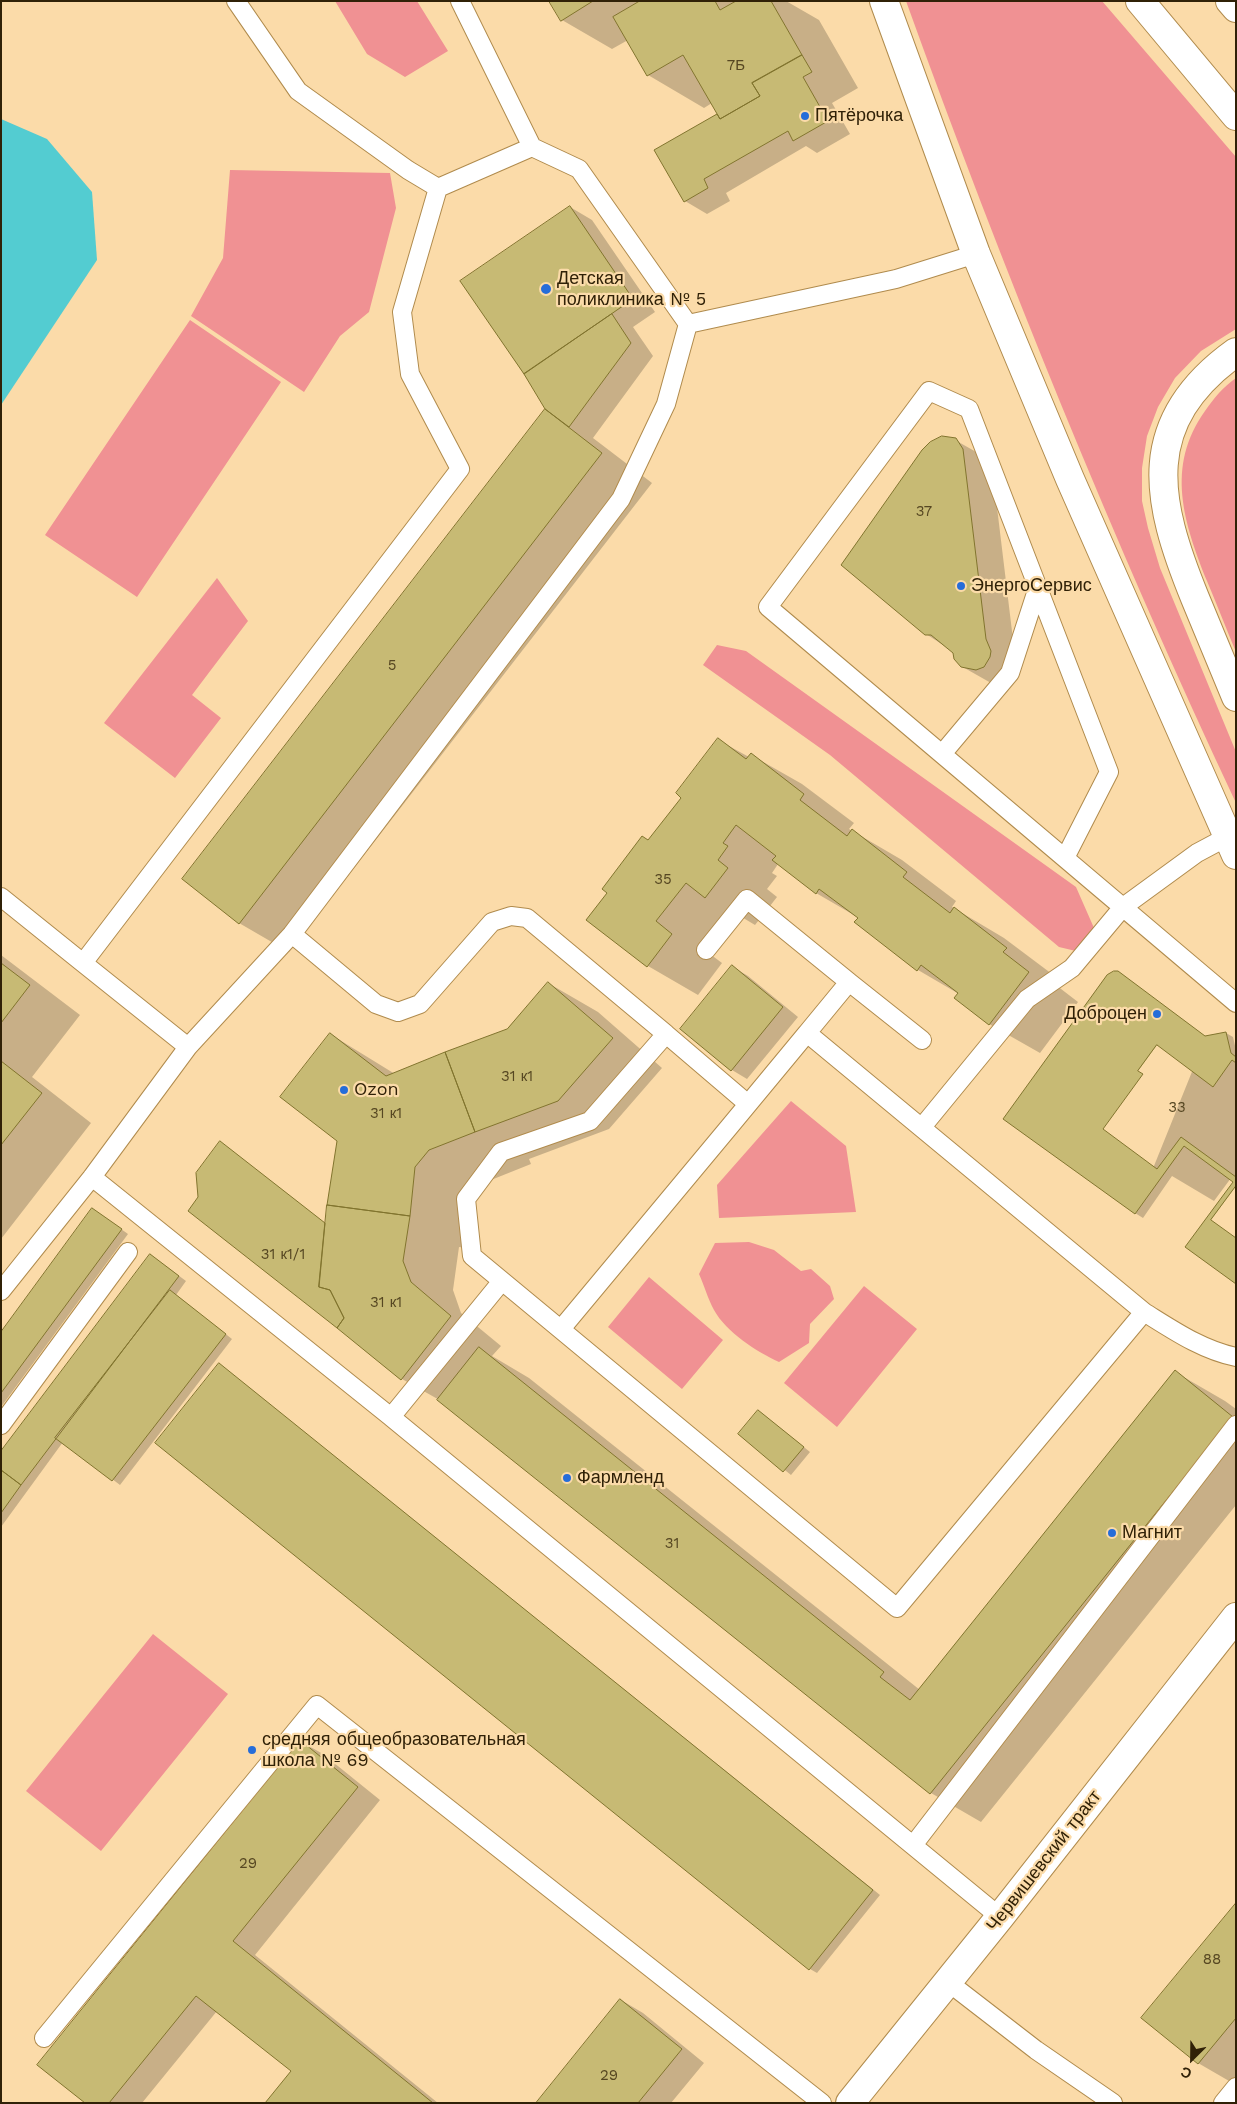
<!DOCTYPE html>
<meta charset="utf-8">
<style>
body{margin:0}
#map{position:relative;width:1237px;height:2104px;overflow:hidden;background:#fbdba9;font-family:"Work Sans",sans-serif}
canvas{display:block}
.frame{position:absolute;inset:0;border:2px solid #302107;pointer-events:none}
.north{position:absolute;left:1167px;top:2034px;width:50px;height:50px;-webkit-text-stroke:4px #fbdba9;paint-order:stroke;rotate:203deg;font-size:14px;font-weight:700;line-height:20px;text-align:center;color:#302107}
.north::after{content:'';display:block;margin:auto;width:18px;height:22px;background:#302107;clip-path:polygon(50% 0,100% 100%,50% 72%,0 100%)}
</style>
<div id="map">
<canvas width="1237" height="2104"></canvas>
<div class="frame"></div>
<div class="north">С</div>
</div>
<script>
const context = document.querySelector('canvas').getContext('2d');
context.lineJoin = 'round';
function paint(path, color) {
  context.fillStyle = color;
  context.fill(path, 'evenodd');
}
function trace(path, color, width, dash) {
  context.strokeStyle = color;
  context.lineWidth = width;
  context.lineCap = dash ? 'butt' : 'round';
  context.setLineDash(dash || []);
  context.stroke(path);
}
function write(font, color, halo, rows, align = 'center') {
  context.font = font + ' "Work Sans",sans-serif';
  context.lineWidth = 4.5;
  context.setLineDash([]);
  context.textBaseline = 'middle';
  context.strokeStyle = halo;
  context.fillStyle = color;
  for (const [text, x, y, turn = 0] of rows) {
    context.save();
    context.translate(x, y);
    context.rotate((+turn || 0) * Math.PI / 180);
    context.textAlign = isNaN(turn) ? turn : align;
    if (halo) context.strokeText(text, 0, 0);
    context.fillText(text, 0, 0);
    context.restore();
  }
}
const green = new Path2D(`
 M335,1H417L448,51L405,77L367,54Z
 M906,1H1102L1236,157V329L1201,351L1175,378L1158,407L1147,436L1142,468V501L1148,528L1160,568L1236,752V803C1113,541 1004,273 906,1Z
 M230,170L390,173L396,208L369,312L340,336L304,392L191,316L223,258Z
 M190,320L281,382L137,597L45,535Z
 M1236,378V652C1226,628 1217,605 1207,581C1184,523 1165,467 1205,411C1214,398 1223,387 1236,378Z
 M217,578L248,621L192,695L221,718L175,778L104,723Z
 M717,645L746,651L1076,887L1094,928L1080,952L1059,947L830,755L703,665Z
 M791,1101L846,1146L856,1212L719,1218L717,1185Z
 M749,1242L774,1250L801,1271L811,1269L830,1286L834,1299L810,1324L809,1343L779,1362C757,1352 726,1332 714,1310C708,1299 704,1285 699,1274L715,1243Z
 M649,1277L723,1340L682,1389L608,1327Z
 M864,1286L917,1329L837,1427L784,1383Z
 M153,1634L228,1694L101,1851L26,1791Z`);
const water = new Path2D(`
 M1,119L47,139L92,192L97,260L1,405Z`);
const shadow = new Path2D(`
 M550,1H786L819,20L858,88L832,103L850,134L817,153L806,146L726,193L730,201L707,214L685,201L656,151L718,114L712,103L704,108L648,75L628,40L612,49L562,20Z
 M570,207L592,220L655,312L633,327L653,356L593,438L652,483L289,952L239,923L183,879L547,409L462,281Z
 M955,440L985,457L992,466L1015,656L991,683L961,666L954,652L926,634Z
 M718,740L749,757L751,755L802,784L854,823L849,829L902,860L956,901L952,907L1004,938L1056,977L1052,982L1078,1002L1040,1053L989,1024L959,994L918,970L859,918L816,893L778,864L772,873L777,876L767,889L777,897L755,925L735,913L706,951L722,963L698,995L648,966L649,841L682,798Z
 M1,955L80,1015L32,1077L91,1123L1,1239Z
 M733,967L748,976L798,1017L747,1079L732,1070L682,1029Z
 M548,983L598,1012L662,1068L609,1129L529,1159L531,1164L486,1182L471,1200L466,1248L459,1247L453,1290L461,1313L501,1346L492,1356L529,1378L920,1690L1175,1372L1225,1401L1236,1409V1505L981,1822L931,1793L443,1402L402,1379L199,1197L221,1143L326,1224L338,1140L330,1034L395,1074L508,1030Z
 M1226,1033L1233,1037L1236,1050V1282L1235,1181L1231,1178L1214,1201L1172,1176L1143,1218L1135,1213L1206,1037Z
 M100,1214L128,1234L1,1407V1334Z
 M151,1255L186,1281L176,1295L232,1339L120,1485L63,1442L1,1527V1453Z
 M220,1365L880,1895L817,1973L810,1969Z
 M759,1411L810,1452L791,1475L740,1434Z
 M300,1741L323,1754L380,1800L255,1955L438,2103H267L293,2071L217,2011L142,2103H87Z
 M1236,1905V2085L1198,2063Z
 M621,2000L643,2013L704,2063L671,2103H538Z`);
const building = new Path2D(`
 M549,1H593L561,21Z
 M640,1H715L720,10L736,1H771L802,55L752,83L760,96L720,119L683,55L647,76L613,17Z
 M802,55L812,72L803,77L828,121L793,141L788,131L704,179L708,188L684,202L654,150L717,114L720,119L760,96L752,83Z
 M570,206L633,299L524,374L460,281Z
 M612,314L631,343L569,427L545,409L524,374Z
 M545,409L602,453L239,924L182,879Z
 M942,436L956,438L963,449L986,639L991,651L990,657L984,667L976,670L961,667L954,659L953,653L931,635H925L841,565L922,450L930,442Z
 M718,738L746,759L751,753L804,794L800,800L847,836L852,829L907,872L903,877L950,913L954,907L1007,948L1003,952L1029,972L989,1025L954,998L958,993L921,965L917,971L854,922L858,918L819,889L816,894L772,860L776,856L736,825L723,843L728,846L718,860L728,868L705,898L686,883L656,921L672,934L647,967L586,920L607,893L602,889L642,836L648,840L681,798L676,793Z
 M1,963L30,985L1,1023Z
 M732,965L783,1007L731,1071L680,1029Z
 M1114,971H1118L1205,1036L1226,1032L1231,1053L1236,1057V1284L1185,1247L1233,1182L1184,1146L1135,1214L1003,1119L1107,975Z
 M548,982L613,1038L558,1101L475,1132L445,1052L507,1029Z
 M330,1033L386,1076L445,1052L475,1132L429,1150L415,1167L410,1216L327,1205L337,1141L280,1097Z
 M1157,1045L1213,1087L1232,1060L1236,1063V1177L1181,1137L1157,1169L1103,1129L1143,1074L1138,1071Z
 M1,1061L42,1093L1,1145Z
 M220,1141L325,1223L319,1287L330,1290L344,1318L337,1328L188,1211L198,1197L196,1173Z
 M1236,1186V1238L1211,1220Z
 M327,1205L410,1216L403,1261L411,1282L451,1316L401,1380L337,1328L344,1318L330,1290L319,1287Z
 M92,1208L122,1229L1,1393V1332Z
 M150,1254L179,1276L21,1485L1,1470V1451Z
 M170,1290L226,1334L112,1481L55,1438Z
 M479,1347L884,1672L880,1677L910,1700L1175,1370L1233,1417L930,1794L437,1400Z
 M219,1363L873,1890L809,1970L155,1443Z
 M758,1410L804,1447L783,1472L738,1434Z
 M1,1470L21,1485L1,1513Z
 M300,1740L358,1787L233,1941L433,2103H265L291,2071L196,1996L109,2103H85L37,2065Z
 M1236,1903V2018L1198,2064L1141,2018Z
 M620,1999L682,2049L638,2103H536Z`);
const lane = new Path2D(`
 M236,1L298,91L408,170L438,188
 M460,1L532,147
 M942,754L1010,673L1038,587
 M1065,858L1109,772L969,409L929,391L768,607L1236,1003
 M1,897L83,963
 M292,934L376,1004L398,1012L420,1004L492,922L511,916L527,918L666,1034
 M706,950L747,899L849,982L807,1033
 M849,982L922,1040
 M188,1047L83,963L460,469L410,374L402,312L438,188L532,147L579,169L688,324
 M922,1127L1027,999L1072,968L1123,907L1197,853L1227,837
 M92,1177L391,1417
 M502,1281L391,1417L1000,1917
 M1,1291L92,1177L188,1047L292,934L621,499L666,404L688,324L896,279L976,254
 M1144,1312C1173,1330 1202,1350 1236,1357
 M561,1329L730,1126L807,1033L1144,1312L897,1608L472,1256L466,1199L501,1152L590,1121L666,1034L748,1104
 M1,1425L128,1252
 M914,1844L1236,1425
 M948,1982L1036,2050L1113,2103
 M44,2038L317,1705L822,2103
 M1223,2103L1236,2087`);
const primary = new Path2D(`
 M884,1L976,254L1070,479L1236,855
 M850,2103L1000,1917L1236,1617`);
const highway = new Path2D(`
 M1140,1L1236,116
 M1230,1L1236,8
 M1236,352C1138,422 1155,500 1195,598C1209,631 1222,664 1236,697`);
const markers = [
 [805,116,5,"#266dd9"],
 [546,289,6,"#266dd9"],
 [961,586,5,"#266dd9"],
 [1157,1014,5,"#266dd9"],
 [344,1090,5,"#266dd9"],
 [567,1478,5,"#266dd9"],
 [1112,1533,5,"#266dd9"],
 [252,1750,5,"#266dd9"]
];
const numberNames = [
 ["7Б",736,66],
 ["37",924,512],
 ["5",392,666],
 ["35",663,880],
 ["31 к1",517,1077],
 ["33",1177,1108],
 ["31 к1",386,1114],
 ["31 к1/1",283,1255],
 ["31 к1",386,1303],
 ["31",672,1544],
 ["29",248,1864],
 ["88",1212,1960],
 ["29",609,2076]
];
const poiNames = [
 ["Пятёрочка",815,116],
 ["Детская",557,279],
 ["поликлиника № 5",557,300],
 ["ЭнергоСервис",971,586],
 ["Доброцен",1147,1014,"right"],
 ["Ozon",354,1090],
 ["Фармленд",577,1478],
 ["Магнит",1122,1533],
 ["средняя общеобразовательная",262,1740],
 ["школа № 69",262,1761]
];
const streetNames = [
 ["Червишевский тракт",1044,1861,-52]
];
paint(green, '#f09193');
paint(water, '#53ccd1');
paint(shadow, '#0003');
paint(building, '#c7ba74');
trace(building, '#81742e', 1);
trace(lane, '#b08b4d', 20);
trace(primary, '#b08b4d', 30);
trace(highway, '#b08b4d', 30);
trace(lane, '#fff', 18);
trace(primary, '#fff', 28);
trace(highway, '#fff', 28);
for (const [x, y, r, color] of markers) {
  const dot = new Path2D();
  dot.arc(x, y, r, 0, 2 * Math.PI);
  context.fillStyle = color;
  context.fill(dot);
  trace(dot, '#fbdba9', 2);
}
write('15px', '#564722', null, numberNames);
write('18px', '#302107', '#fbdba9', poiNames, 'left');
write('18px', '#302107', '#fbdba9', streetNames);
</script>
